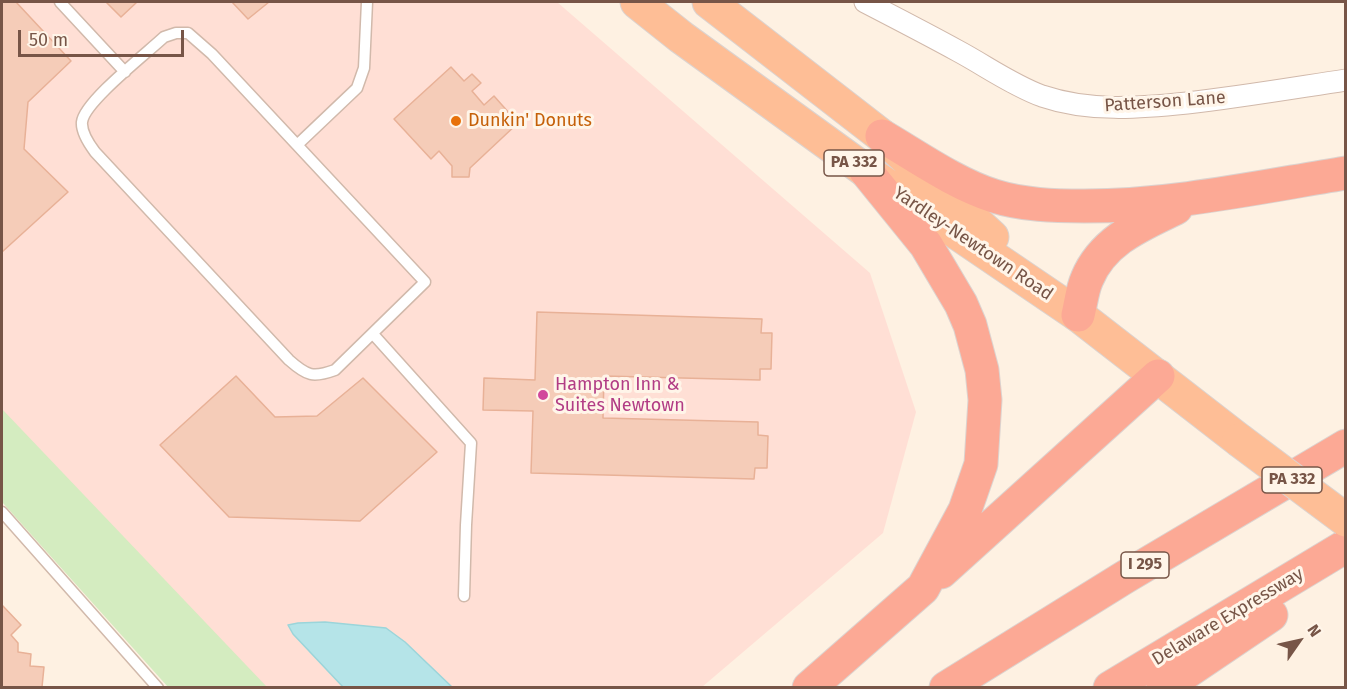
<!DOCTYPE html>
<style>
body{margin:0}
#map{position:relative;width:1347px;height:689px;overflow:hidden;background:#fef1e2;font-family:"Fira Sans",sans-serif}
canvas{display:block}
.frame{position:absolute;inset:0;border:3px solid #775547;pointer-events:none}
.north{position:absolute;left:1269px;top:611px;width:60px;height:60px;-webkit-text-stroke:4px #fff5e9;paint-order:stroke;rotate:56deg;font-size:16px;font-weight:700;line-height:24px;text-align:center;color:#775547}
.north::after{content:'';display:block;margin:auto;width:21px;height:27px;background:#775547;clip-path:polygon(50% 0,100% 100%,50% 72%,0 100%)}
.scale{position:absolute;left:18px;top:30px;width:166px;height:27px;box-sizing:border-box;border:3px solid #775547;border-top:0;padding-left:8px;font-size:18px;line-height:21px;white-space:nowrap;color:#775547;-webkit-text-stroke:4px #fff5e9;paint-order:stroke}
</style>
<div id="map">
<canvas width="1347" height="689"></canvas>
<div class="frame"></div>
<div class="north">N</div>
<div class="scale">50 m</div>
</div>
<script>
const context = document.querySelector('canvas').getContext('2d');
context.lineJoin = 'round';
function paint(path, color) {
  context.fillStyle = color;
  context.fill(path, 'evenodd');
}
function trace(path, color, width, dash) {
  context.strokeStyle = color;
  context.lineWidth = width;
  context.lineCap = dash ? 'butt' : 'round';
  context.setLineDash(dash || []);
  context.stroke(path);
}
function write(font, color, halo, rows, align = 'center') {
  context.font = font + ' "Fira Sans",sans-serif';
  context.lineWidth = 6;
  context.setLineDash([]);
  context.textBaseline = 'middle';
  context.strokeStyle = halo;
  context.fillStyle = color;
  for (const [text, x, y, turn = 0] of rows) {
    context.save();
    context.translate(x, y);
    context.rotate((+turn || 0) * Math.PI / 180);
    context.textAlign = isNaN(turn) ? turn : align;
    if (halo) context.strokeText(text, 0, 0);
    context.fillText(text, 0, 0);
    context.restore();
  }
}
const commercial = new Path2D(`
 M2,2H557L870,273L916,412L883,533L702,687L266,688L2,412Z`);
const green = new Path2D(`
 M2,409L267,687H168L2,502Z`);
const water = new Path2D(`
 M325,622L386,628L405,642L452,687H343L293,634L288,625L298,623Z`);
const building = new Path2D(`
 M2,2H16L71,61L28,102L24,149L68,192L2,252Z
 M106,2H137L121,17Z
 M232,2H269L248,19Z
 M451,67L464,81L472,74L481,83L472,91L484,105L494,96L518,123L470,168L469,177H452V166L439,151L431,159L394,119Z
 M537,312L762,319L761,333H772L771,369H760V380L604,376L603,418L758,422V435L768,436L767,468H755L754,479L531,473L533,411L483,410L484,378L535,380Z
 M236,376L275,417L317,416L363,378L437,452L360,521L229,517L160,445Z
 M2,605L21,625L11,635L18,643V652L31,654L30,666L44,667L42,687L50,688H2Z`);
const service = new Path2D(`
 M60,2L125,72
 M176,33H188L212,54L425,282L335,370C313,378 307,376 289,360L95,152C89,144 81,132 82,122C84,102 147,53 164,37Z
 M297,145L357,88L364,68L367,2
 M373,334L471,443L466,525L464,596
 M2,512L158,688`);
const minor = new Path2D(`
 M865,2C896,18 927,34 958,51C986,66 1012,85 1042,96C1089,112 1139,108 1187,103C1240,97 1293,88 1346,80`);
const trunk = new Path2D(`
 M637,2L681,37L866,171L1078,315L1239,440
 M709,2L882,136L992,237`);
const motorway = new Path2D(`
 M882,136C918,157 954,183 994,196C1023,205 1054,206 1084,206C1172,206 1259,187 1346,173
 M1078,315C1081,303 1082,290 1087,279C1103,240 1141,225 1176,208
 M941,572L1158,376
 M809,688L923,588L965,510L981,464L985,400L982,370L970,325L961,304L926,245L866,171
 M946,688L1125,577L1346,446
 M1110,688L1346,546
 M1163,688L1271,615`);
const trunkBridge = new Path2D(`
 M1239,440L1346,520`);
const markers = [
 [456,121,6,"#e8710a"],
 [543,395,6,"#d1479c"]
];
const shields = [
 [854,163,60],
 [1292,480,60],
 [1145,565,48]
];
const shieldNames = [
 ["PA 332",854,163],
 ["PA 332",1292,480],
 ["I 295",1145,565]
];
const streetNames = [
 ["Patterson Lane",1165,102,-4],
 ["Yardley-Newtown Road",973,244,34],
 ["Delaware Expressway",1228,617,-31]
];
const foodNames = [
 ["Dunkin' Donuts",468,121]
];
const hotelNames = [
 ["Hampton Inn &",555,385],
 ["Suites Newtown",555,406]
];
paint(commercial, '#ffdfd5');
paint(green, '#d4ecc0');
paint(water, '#b5e4e8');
trace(water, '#9bd5da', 1.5);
paint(building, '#f5ccb8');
trace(building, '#e8b197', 1.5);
trace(service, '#d1b9ab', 13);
trace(minor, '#d1b9ab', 23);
trace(trunk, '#dcd3cf', 35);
trace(motorway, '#dcd3cf', 35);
trace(service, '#fff', 10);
trace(minor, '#fff', 21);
trace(trunk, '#febe96', 33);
trace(motorway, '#fca995', 33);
trace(trunkBridge, '#dcd3cf', 35, []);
trace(trunkBridge, '#febe96', 33);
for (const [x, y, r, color] of markers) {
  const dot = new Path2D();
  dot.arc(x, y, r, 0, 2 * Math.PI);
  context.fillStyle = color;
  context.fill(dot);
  trace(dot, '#fff5e9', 2);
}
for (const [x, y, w] of shields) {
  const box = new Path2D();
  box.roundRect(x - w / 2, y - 13, w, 26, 4.5);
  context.fillStyle = '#fff5e9';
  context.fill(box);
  trace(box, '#775547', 1.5);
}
write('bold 16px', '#775547', null, shieldNames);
write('18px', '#775547', '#fff5e9', streetNames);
write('18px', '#c56008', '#fff5e9', foodNames, 'left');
write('18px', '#b23c85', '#fff5e9', hotelNames, 'left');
</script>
